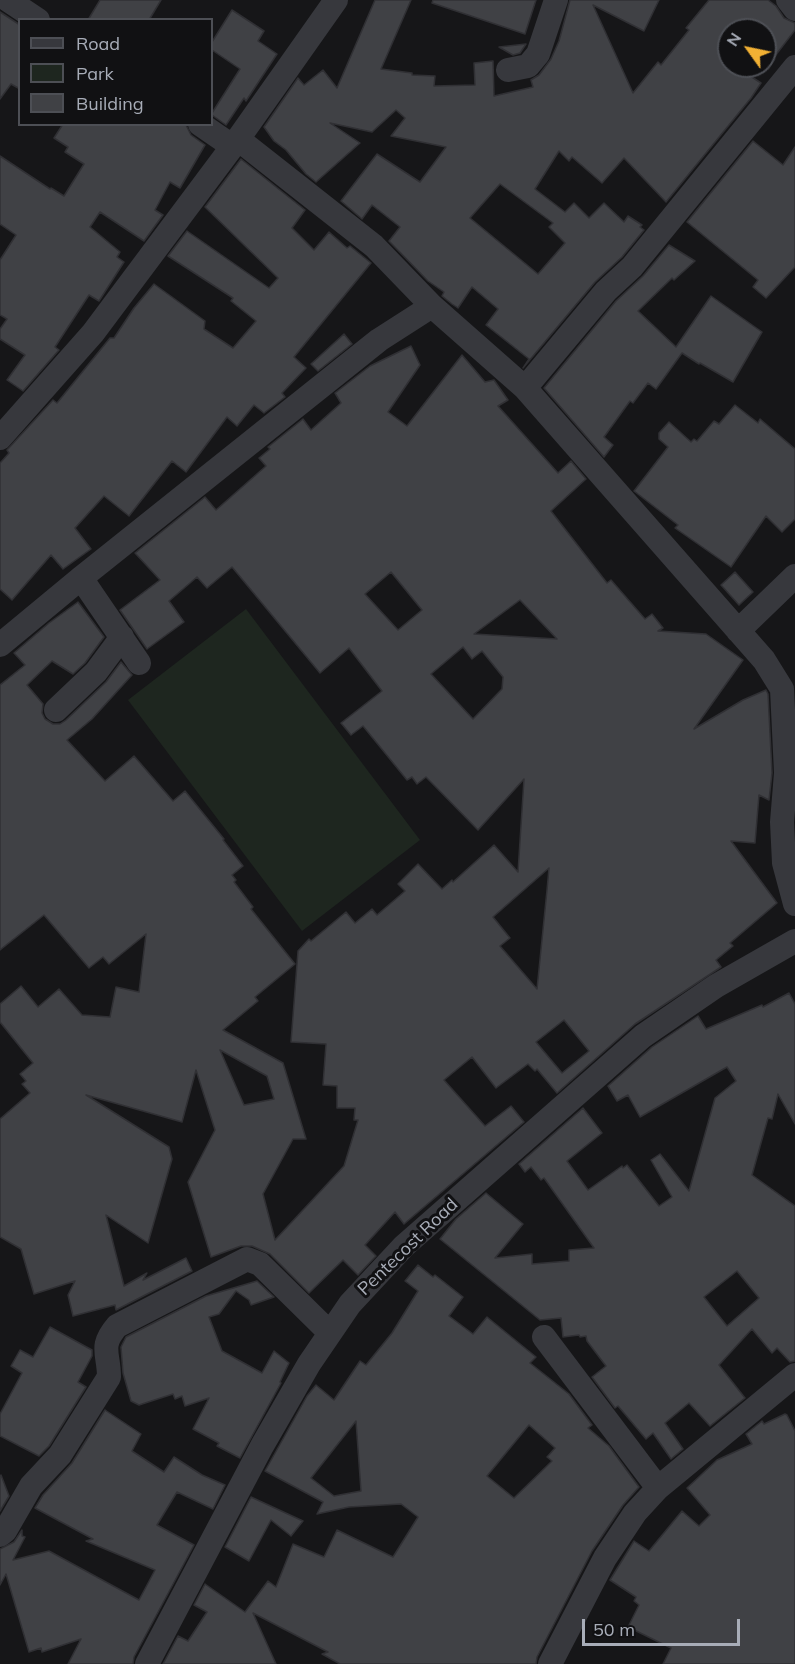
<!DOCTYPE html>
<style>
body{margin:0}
#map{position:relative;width:795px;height:1664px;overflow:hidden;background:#161618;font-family:Mulish,sans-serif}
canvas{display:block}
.legend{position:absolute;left:18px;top:18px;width:195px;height:108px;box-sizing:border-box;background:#111113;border:2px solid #4d4f55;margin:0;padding:8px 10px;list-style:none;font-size:18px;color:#a8adb8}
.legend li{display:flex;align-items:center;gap:12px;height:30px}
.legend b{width:30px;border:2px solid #4d4f55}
.north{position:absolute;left:717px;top:18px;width:60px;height:60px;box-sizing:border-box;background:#111113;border:2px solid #4d4f55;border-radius:50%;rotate:303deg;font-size:16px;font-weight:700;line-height:24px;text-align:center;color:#a8adb8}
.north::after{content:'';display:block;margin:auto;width:21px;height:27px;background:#f2b134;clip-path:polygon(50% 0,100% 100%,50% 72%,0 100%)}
.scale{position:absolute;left:582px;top:1619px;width:158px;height:27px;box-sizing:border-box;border:3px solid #a8adb8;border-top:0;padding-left:8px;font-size:18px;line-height:21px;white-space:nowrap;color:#a8adb8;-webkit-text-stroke:4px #111113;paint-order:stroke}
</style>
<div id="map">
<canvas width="795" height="1664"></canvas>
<ul class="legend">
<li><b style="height:8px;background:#37383d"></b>Road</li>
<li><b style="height:16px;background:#1e261f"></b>Park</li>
<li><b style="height:16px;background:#404145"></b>Building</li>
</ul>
<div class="north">N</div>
<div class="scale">50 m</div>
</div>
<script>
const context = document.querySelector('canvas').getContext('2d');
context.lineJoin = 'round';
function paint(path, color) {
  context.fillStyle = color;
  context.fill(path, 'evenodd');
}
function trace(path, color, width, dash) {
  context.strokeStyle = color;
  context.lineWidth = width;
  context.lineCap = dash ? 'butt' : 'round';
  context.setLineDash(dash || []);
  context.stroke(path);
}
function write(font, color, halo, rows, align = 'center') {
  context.font = font + ' Mulish,sans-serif';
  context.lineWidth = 6;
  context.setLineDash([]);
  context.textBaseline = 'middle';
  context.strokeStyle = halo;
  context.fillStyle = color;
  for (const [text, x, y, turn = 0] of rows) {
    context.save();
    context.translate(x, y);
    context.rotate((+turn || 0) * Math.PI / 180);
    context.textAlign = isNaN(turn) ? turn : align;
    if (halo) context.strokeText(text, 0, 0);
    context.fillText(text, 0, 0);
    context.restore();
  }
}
const green = new Path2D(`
 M246,609L420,840L302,931L128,700Z`);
const building = new Path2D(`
 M100,0H161L149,20H88Z
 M375,0H411L381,69L412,73V75L435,76L434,86L475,85L474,63L493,61L494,96L533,87L531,80L539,75L551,59L559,41L570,0H659L644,31L593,5L633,93L658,62L661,65L689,30L686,28L709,0H768L776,6L784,18L795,23V30L765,69V30H729V46L721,56L729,62V66H735L761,83L751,98L666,202L624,158L602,183L572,157L569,161L559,151L535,189L565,212L574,203L589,218L604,203L624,222L628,216L642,225L640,227L644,230L622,257L595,282L523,368L529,359L486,325L498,309L472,287L458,308L452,304L442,296L444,292L428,281L389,241L400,227L372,205L362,219L341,201L377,154L420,182L446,147L391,136L405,118L396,110L372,132L330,123L360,143L316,182L306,174L286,150L274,141L264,127L298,78L304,85L323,70L337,88ZM500,184L553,223L549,227L565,243L538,274L470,218Z
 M433,0H536L525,34L432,3Z
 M232,10L264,31L258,41L277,54L246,101L244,98L226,125L212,115V113L240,69L212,50V42Z
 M0,12L20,25V89L11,84L0,99Z
 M526,44L520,53L513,55L499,47Z
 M63,124L186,125L191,135L205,145L180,188L170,182L155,210L163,215L144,241L100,212L90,227L120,252L117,257L124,262L99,301L89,295L55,347L59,350L23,391L7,380L25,355L0,339V329L7,319L0,315V260L16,235L0,224V156L50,189L51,188L64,196L84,164L65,152L68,147L54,138Z
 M753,141L783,165L795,147V267L766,298L753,287L758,280L687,222Z
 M241,159L305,210L292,228L314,250L329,232L347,248L350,246L371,263L294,357L306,368L282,393L285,397L264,413L254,405L237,426L227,417L186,472L172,461L129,516L104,496L75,528L91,549L63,569L51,555L12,600L0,589V463L9,453L7,450L53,400L57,403L110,338H114L134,308L154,284L205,321L204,329L233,348L256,321L231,301L233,298L168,256L187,231L269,288L278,278L205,207Z
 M669,245L695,261L674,280L672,278L638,311L676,347L711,296L762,332L733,382L700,363L699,364L682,353L656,389L648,383L633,403L630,401L604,437L613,445L604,457L544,388L616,301L643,276Z
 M344,334L352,344L318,371L311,364Z
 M411,346L420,365L388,412L407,426L462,355L485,382L494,380L508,400L498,406L558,473L571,461L586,479L551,511L607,583L611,580L645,619L652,614L663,628L658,631L706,634L743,660L694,729L743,700L766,690L768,694L772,773L769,800L759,795L755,843L731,841L777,903L730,943L733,946L716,960L721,967L635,1024L557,1093L537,1069L535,1071L528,1064L496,1088L472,1057L444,1080L485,1126L511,1106L524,1122L404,1224L395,1212L365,1245L376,1256L358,1275L343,1260L309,1293L270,1254L252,1246H241L211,1257L188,1182L215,1130L196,1070L182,1122L86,1095L169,1147L172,1159L148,1243L106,1215L124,1286L147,1273L143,1280L186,1258L192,1271L116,1310L115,1305L73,1316L68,1295L75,1281L34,1294L21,1249L0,1237V1119L30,1093L22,1084L26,1081L20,1074L33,1063L0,1022V1004L21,986L38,1007L59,989L82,1015L110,1017L116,987L139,992L146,934L109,964L103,957L89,968L44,915L0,950V685L25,665L14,653L49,623L78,602L104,637L85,663L73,674L52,661L27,685L43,704L42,713L45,719L53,724H60L66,720L106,682L121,662L132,675L92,719L67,740L105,781L134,756L173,801L185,791L224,839L223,840L243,866L232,875L236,880L234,882L253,907L251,909L295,964L255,997L258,1001L223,1030L283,1063L306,1139H293L263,1194L275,1240L344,1166L358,1120H354L355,1108H337V1086L323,1085L326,1044L291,1042L298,951L309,939L311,941L346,912L355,923L372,909L377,915L405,891L398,884L418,864L442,889L452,880L453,882L494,845L518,872L524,779L478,830L426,777L417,784L412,777L407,780L363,726L351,735L341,723L382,691L349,648L320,673L232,567L207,588L197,577L169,601L184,622L147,649L120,610L160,580L135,553L205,497L216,510L266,466L259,458L270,449L268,447L303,419L311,430L341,403L335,393L370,366ZM391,572L422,610L398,630L365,594ZM520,600L557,639L474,634ZM463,647L472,659L482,651L503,677L502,689L473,719L431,674ZM549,868L547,890L537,989L500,946L510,938L493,917ZM564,1020L589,1051L562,1073L536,1042ZM220,1050L267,1076L274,1099L244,1105Z
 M735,405L758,423L760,419L795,449V519L782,532L766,516L731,567L675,528L678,525L634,491L668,447L659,439V433L669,422L691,442L694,439L697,441L714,421L719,424Z
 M735,572L753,592L739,605L721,585Z
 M789,993L795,1004V1124L778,1094L772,1119L768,1118L752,1175L795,1206V1361L790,1362L777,1348L772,1353L752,1329L719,1365L745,1398L710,1426L689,1403L665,1423L683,1449L671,1459L653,1433L646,1439L618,1406L615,1408L592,1377L606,1366L587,1341L586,1336L580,1337L579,1335L563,1337L561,1318L540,1320L440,1239L456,1219L486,1193L523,1224L495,1258L532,1254V1264L569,1261V1250L594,1248L544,1178L541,1180L531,1167L525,1172L519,1164L583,1108L602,1133L567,1161L588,1190L622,1166L623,1168L627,1165L659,1206L672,1197L651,1160L660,1154L689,1191L715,1098L736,1081L727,1067L640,1117L628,1095L617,1101L608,1086L652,1047L698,1016L706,1029L762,1005L763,1007ZM737,1271L759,1298L727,1326L704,1297Z
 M418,1265L433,1277L435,1275L463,1297L449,1316L473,1334L487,1317L536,1357L530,1363L569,1394L592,1425L588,1428L609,1446L639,1487L623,1505L592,1551L537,1657L536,1664H340L322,1654L328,1652L253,1613L276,1664H163L178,1636L188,1641L207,1612L194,1605L205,1584L245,1612L268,1581L276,1587L293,1544L324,1557L337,1530L393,1557L418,1517L401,1504L349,1507L317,1514L323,1502L265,1471L307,1396L316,1385L334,1400L360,1361L366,1365L392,1333L418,1291L405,1281ZM356,1421L361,1491L334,1496L311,1478ZM529,1425L555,1448L547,1457L552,1461L514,1498L487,1476Z
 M257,1281L274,1297L251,1305L249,1300L236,1291L219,1314L209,1317L222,1351L262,1373L274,1351L289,1363L280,1382L281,1383L240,1458L217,1446L219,1443L193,1429L209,1398L185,1406L182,1396L175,1399L173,1394L139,1405L131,1401L123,1373L121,1347L126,1337L206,1296Z
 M50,1327L92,1350V1356L78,1382L86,1387L49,1446L39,1456L0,1436V1414L22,1373L11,1366L20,1350L33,1357Z
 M105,1410L141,1434L132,1451L164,1472L174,1457L202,1475L225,1485L213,1509L177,1492L157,1525L194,1545L134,1657L133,1664H68L81,1639L42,1652L41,1648L29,1652L6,1574L0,1585V1549L14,1542L22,1530V1536L25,1537L13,1560L49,1551L139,1600L155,1570L86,1541L93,1539L35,1508L43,1495L72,1463Z
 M785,1414L787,1415L795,1431V1664H663L671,1648L628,1627L639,1605L634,1601L636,1597L610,1580L634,1541L649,1551L682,1511L699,1526L710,1515L687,1488L717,1460L752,1444L746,1434L762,1421L764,1424Z
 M1,1475L9,1496L0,1511V1476Z
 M251,1497L303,1521L291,1536L271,1520L249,1561L225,1547Z`);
const minor = new Path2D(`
 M8,0L38,20
 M788,0L795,9
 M508,70L528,66L538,54L556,0
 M200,124L232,146
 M238,139L336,0
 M525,388L606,291L632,267L795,67
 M0,438L93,333L238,139L374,246L432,306
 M81,578L139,663
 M738,631L795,576
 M0,645L81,578L379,340L432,306L525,388L764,660L782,689L786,773L782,822L784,863L795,904
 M56,710L96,672L122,637
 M544,1337L658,1488
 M0,1535L5,1531L31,1486L60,1455L109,1377C109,1353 99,1347 117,1326L247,1259L260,1264L330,1333
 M147,1664L262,1446L309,1364L350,1304L404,1246L643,1036L716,986L795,941
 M550,1664L605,1558L635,1513L658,1488L795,1375`);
const streetNames = [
 ["Pentecost Road",408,1247,-44]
];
paint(green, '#1e261f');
paint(building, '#404145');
trace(building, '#303034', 1.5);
trace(minor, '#37383d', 24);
write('18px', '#a8adb8', '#111113', streetNames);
</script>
